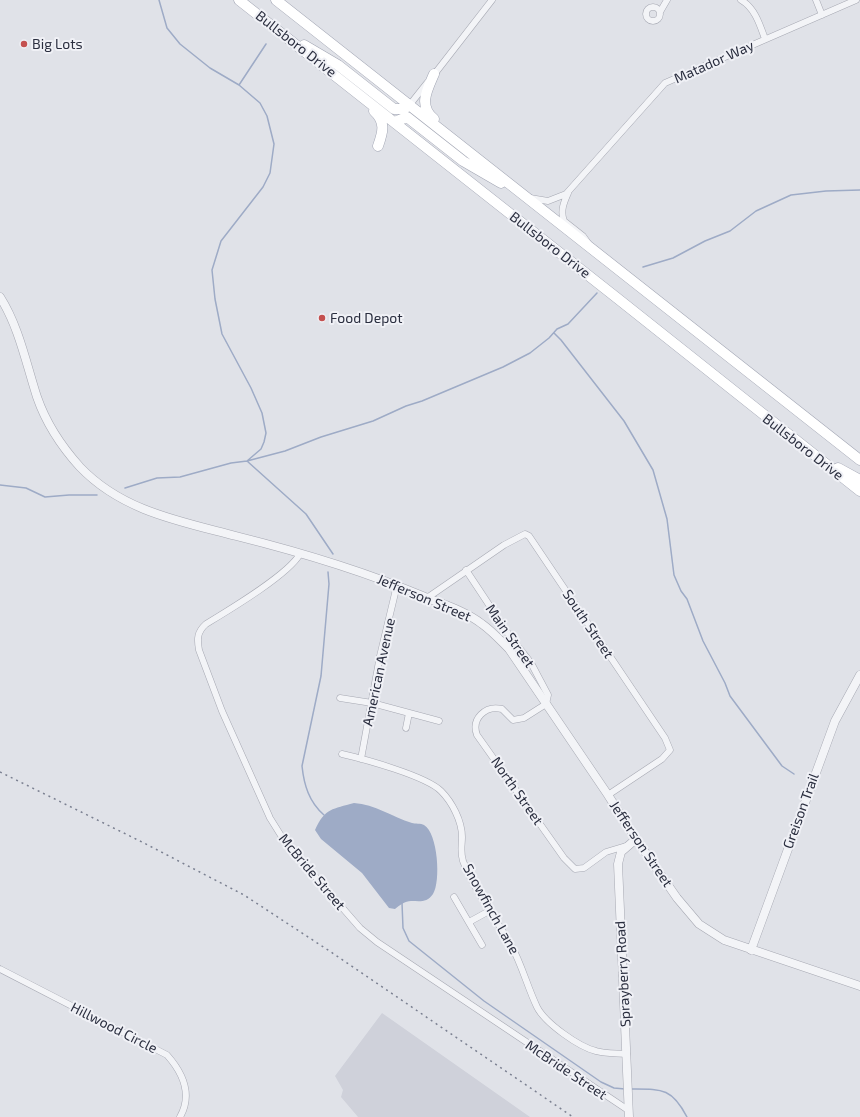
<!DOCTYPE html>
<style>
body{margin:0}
canvas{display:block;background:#e0e2e8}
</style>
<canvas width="860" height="1117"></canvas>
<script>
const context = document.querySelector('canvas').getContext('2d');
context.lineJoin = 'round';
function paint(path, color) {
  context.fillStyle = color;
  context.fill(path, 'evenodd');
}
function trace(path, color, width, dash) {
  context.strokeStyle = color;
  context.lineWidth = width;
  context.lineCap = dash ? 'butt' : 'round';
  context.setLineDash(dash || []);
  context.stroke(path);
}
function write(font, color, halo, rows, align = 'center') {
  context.font = font + ' "Exo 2",sans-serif';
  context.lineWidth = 4;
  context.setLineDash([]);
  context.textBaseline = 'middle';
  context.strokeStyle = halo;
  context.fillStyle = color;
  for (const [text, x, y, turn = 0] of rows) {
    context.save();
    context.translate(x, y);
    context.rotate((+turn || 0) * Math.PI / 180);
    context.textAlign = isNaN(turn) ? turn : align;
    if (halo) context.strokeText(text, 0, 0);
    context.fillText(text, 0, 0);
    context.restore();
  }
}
const built = new Path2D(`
 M382,1013L530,1117H358L341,1097L343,1090L335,1076Z`);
const water = new Path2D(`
 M354,803C375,804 392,817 412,823C415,824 421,823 424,825C438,833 441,882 433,894C427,903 420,901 411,901C405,901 400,905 395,909L389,908L362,873L321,839L315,830C325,808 333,809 354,803Z`);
const stream = new Path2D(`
 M159,0L167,28L180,44L210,68L239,85L260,103L267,116L274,144L270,173L263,187L221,241L212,270L215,299L222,334L251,388L262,413L266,433L264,442L261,449L247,461
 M239,85L266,44
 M643,267L673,258L705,241L730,231L756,211L791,195L826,191L860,190
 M554,333L561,340L624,421L653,470L667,519L674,575L681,591L687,599L703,641L725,683L730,696L782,766L794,774
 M247,461L306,514L333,554
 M0,485L26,488L45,497L69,495H97
 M125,488L157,478L180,477L231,463L247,461L285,451L321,437L373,421L406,406L422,401L503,367L530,353L549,338L557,329L568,324L597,293
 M324,815C309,802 304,785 302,766L321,676L329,584L328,572
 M402,903L403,928L409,941L484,1001L601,1082L614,1088L625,1089
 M632,1089C662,1089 672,1088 687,1117`);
const minor = new Path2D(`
 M741,0C755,8 760,25 765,39
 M816,0L822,15
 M646 14a7 7 0 1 1 14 0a7 7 0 1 1-14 0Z
 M660,12L667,0
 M433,76L492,0
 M408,107L427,83
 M568,193C564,202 560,211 564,221L583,236L588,243
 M530,198L548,201L566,194L665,83L856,0
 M300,554C288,575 229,610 206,624C197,632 197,639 199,650L222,711L270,818L285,842L360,928L377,942L628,1110
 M466,570L509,635L531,663L548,695L546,704L524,718L513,720L502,709C485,705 471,719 477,735L564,858L575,869L584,868L606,852L626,846
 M427,598L504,545L525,534L529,536L665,738L670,750L662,759L608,795
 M340,698L372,703L439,721
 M406,728L409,713
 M342,754C364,759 426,776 441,791C452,802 462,821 462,837C462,845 460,852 463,861C473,888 496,919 511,945C522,965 527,986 537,1007C545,1023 579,1047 596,1051C606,1054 617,1053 627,1054
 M361,759L380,656L397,585
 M454,897L482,945
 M469,922L491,910
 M0,969L167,1055C183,1073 193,1094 180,1117`);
const tertiary = new Path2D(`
 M0,297C19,327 26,363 37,397C46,423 61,446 80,467C122,511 179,521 236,536C300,552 364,571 425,597C445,605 465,611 482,624C492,631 500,640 509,649L608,795L636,839L677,898L699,924L724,940L860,986
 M751,950L835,721L860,675
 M629,1117L618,864L621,852L636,839`);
const primary = new Path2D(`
 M239,0L617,298L860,491
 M276,0L860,460
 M304,45L338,65L394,109H403L409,106
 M434,74C427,90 418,106 434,119
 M374,111C386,122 383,132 378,146
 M397,121L407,117L463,161L501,183
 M838,468L860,480`);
const rail = new Path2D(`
 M0,772L142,842L244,895L331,952L573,1117`);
const markers = [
 [24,44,4,"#c4504f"],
 [322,318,4,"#c4504f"]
];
const poiNames = [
 ["Big Lots",32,44],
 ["Food Depot",330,318]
];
const streetNames = [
 ["Bullsboro Drive",296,44,38],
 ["Matador Way",714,62,-24],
 ["Bullsboro Drive",550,245,38],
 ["Bullsboro Drive",803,447,38],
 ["Jefferson Street",424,598,23],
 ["South Street",588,624,56],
 ["Main Street",510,636,55],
 ["American Avenue",379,672,-78],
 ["North Street",517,791,55],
 ["Greison Trail",801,811,-70],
 ["Jefferson Street",641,844,56],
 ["McBride Street",312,872,50],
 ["Snowfinch Lane",491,909,61],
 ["Sprayberry Road",623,974,-93],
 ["Hillwood Circle",114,1028,27],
 ["McBride Street",566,1070,34]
];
paint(built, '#cfd1da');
paint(water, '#9eabc6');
trace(stream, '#9eabc6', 1.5);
trace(minor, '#a6a8b2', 7);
trace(tertiary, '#a6a8b2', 9);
trace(primary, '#a1a5b3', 11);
trace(minor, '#f3f4f7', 6);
trace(tertiary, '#f3f4f7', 8);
trace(primary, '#fff', 10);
trace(rail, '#7b8091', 1.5, [2, 4]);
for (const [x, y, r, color] of markers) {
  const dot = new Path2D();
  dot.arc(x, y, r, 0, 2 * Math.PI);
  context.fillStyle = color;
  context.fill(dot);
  trace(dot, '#f0f1f6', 1.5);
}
write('14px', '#2a2e3f', '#f0f1f6', poiNames, 'left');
write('14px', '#2a2e3f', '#f0f1f6', streetNames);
</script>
